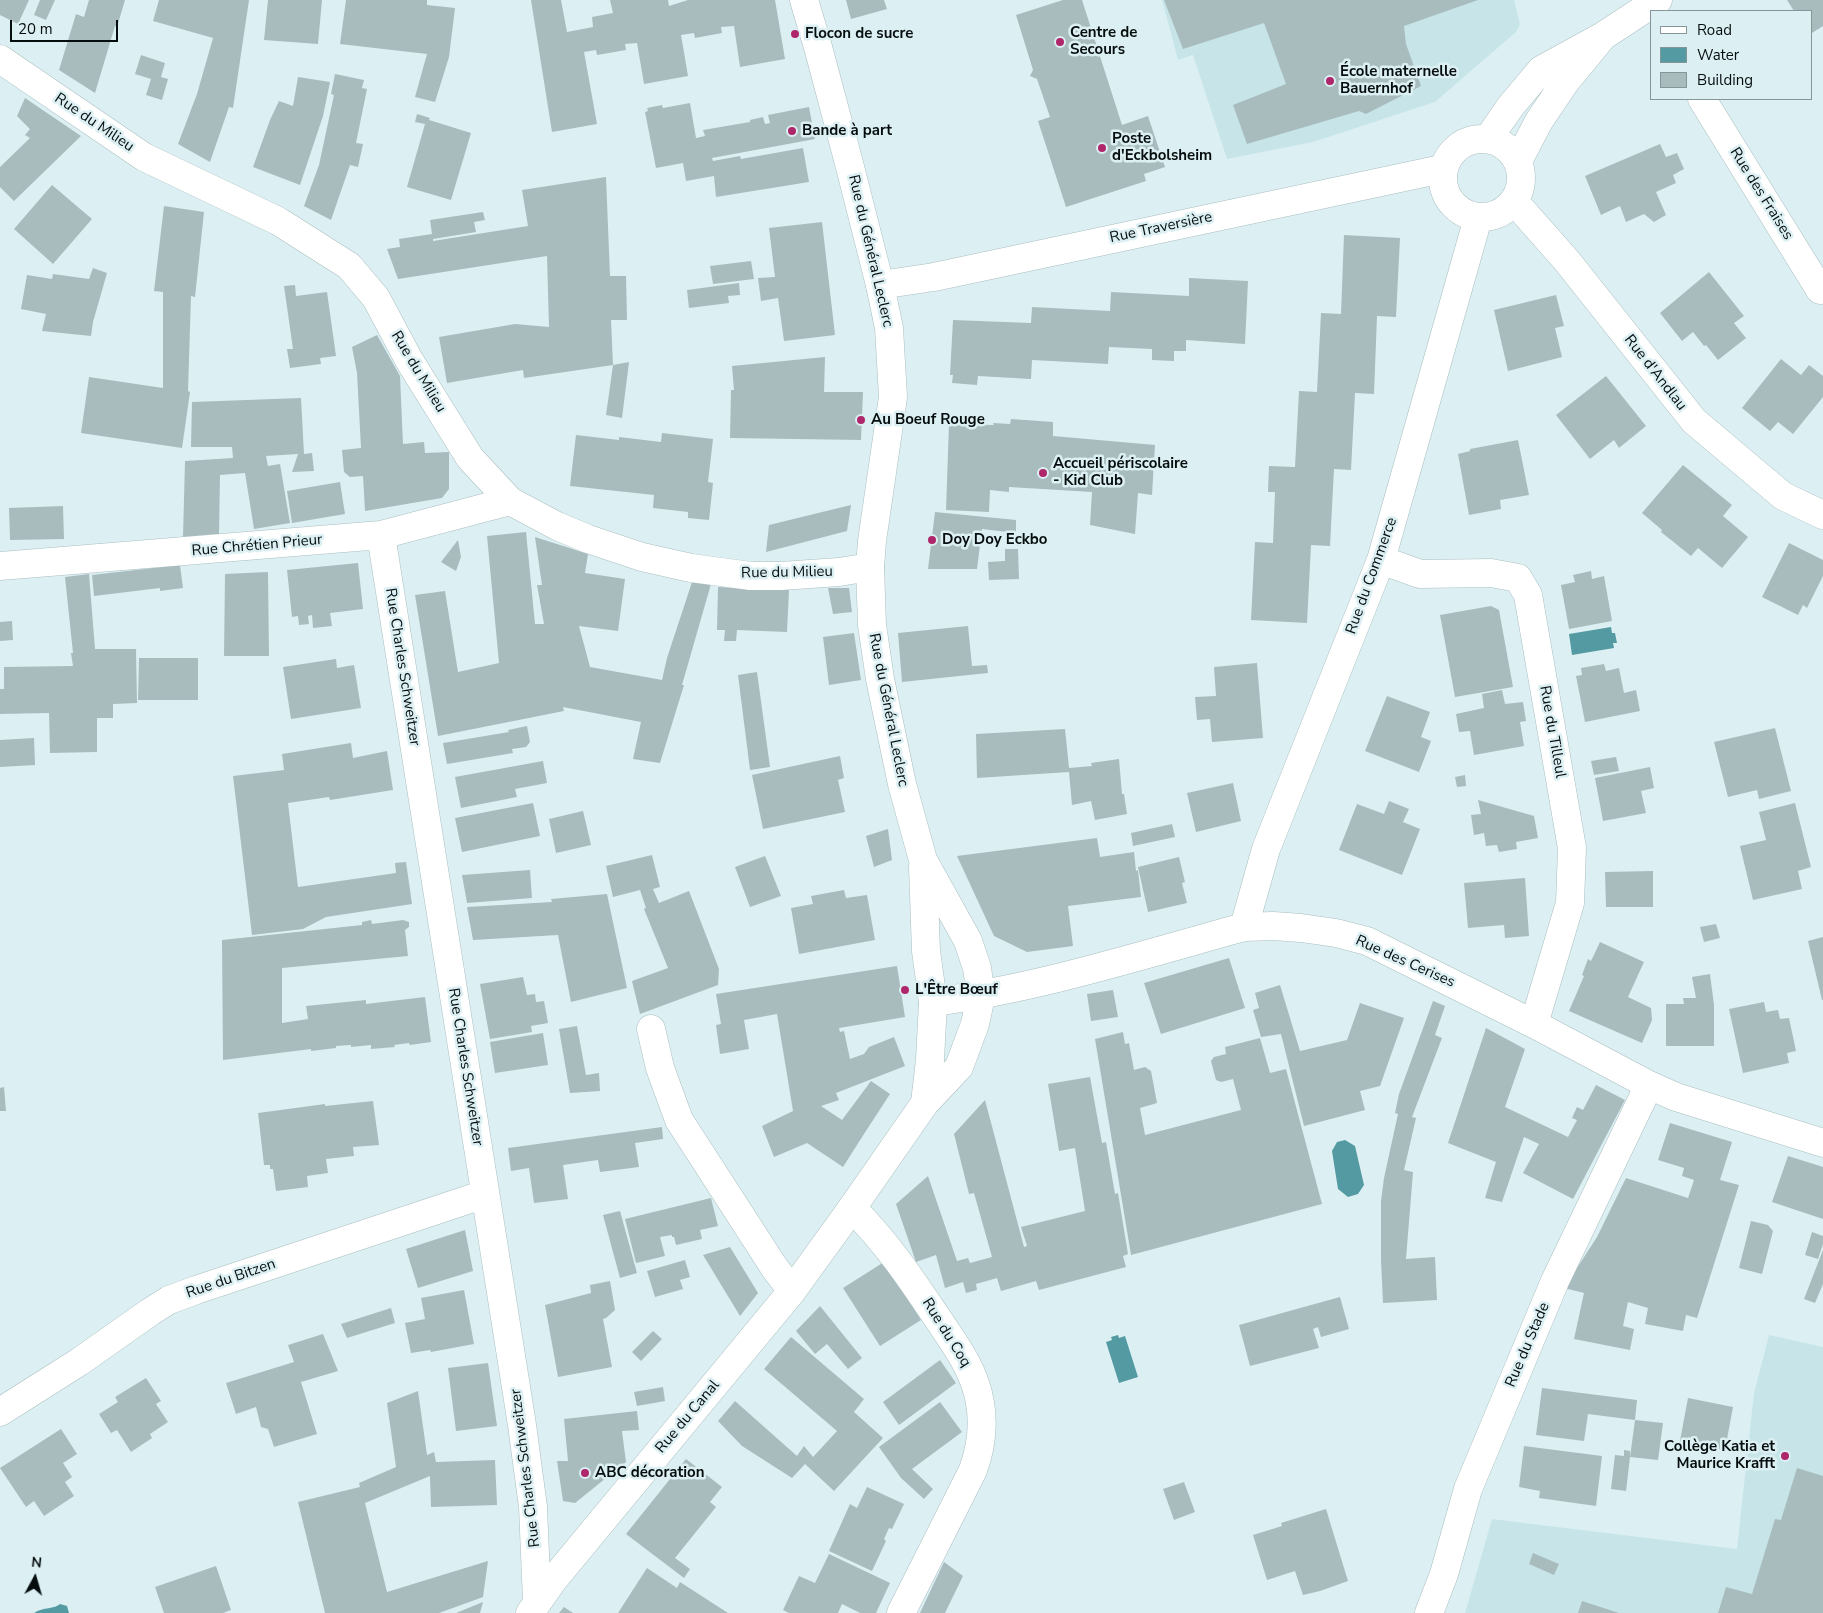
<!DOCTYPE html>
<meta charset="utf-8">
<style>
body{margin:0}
#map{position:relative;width:1823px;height:1613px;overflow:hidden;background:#dcf0f3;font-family:"Nunito Sans",sans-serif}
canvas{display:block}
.legend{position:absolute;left:1650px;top:10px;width:162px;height:90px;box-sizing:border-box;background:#dcf0f3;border:1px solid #869597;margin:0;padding:6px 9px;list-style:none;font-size:15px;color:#060d0e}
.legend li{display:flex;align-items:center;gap:10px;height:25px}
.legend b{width:25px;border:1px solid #869597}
.north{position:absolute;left:10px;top:1553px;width:50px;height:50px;-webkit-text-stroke:4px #dcf0f3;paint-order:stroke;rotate:6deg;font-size:14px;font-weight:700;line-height:20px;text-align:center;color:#060d0e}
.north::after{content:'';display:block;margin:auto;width:18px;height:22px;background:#060d0e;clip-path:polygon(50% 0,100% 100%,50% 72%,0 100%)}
.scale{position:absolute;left:10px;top:20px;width:108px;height:22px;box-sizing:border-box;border:2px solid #060d0e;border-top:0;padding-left:6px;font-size:15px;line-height:18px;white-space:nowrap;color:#060d0e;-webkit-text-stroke:4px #dcf0f3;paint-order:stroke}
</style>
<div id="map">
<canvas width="1823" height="1613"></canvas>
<ul class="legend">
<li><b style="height:6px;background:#fff"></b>Road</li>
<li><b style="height:14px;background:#549aa2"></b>Water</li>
<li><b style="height:14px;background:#a8bcbe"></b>Building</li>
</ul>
<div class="north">N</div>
<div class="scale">20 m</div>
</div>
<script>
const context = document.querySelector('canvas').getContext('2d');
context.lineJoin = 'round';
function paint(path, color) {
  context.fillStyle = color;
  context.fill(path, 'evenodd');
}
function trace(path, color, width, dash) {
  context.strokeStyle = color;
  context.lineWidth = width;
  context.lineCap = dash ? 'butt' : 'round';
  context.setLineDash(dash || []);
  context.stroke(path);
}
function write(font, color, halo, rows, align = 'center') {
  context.font = font + ' "Nunito Sans",sans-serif';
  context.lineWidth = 5;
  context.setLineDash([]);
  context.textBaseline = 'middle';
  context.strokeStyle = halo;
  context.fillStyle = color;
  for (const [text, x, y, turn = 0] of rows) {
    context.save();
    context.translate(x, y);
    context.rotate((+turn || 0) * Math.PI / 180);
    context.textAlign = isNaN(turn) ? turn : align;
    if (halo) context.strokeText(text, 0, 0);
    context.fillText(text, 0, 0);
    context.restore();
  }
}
const built = new Path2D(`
 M1162,0H1514L1520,24L1516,32L1435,102L1313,142L1227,159L1193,55L1178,60Z
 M1769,1335L1823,1347V1613H1465L1492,1519L1737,1549L1754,1393Z`);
const water = new Path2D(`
 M1611,627L1612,633H1615L1617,643H1613L1614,648L1572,655L1569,634Z
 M1345,1140L1355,1146L1364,1185L1358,1194L1348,1197L1338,1189L1332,1151L1337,1142Z
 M1118,1335L1119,1338L1125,1336L1138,1377L1119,1383L1106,1342L1112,1340L1111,1337Z
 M60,1604L67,1606L69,1613H34C43,1607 55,1609 60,1604Z`);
const building = new Path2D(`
 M0,0H29L18,24L0,15Z
 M40,0H55L46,20L34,15Z
 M89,0H125L117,27L115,26L95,93L59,70L76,14L84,17Z
 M159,0H249L233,108L229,107L210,162L178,144L197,94L213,38L153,21Z
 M268,0H322L318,44L264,40Z
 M346,0H427V5L455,8L449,57L435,102L415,97L427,54L340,44Z
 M531,0H561L567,32L593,27L592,17L613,13L610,0H668L669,6L688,0H775L785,59L740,67L734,26L721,27L722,33L695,38L694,33L681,35L688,76L644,84L637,43L625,44L626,50L597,55L596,50L584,52L597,124L552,132Z
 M846,0H884L887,9L851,19Z
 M1063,0H1082L1122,125L1148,116L1165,167L1144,174L1146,181L1066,207L1038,121L1050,117L1037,79L1030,76L1033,70L1016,15Z
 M1164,0H1478L1404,26L1406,44L1421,86L1366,114L1359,111L1247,144L1233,105L1286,84L1264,23L1183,49Z
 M1787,0H1823V26L1812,33V11H1794Z
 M141,55L165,63L161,77L168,79L162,100L146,95L151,79L135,74Z
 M335,74L364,80L362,88L367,89L356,143L363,144L358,167L350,165L331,220L304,206L319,165L334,95L331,94Z
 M298,77L330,82L323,116L300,185L253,167L270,120L279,101L293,106Z
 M25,98L81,136L14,201L0,187V167L30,138L25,135L30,129L17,116Z
 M690,103L696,138L705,136L703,130L750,122V120L763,117L765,124L770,123L768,115L809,107L815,139L712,158L713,161L740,156L741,159L803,148L809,182L716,197L714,176L686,181L683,163L656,168L645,112L648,111L647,108L662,105L663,108Z
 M417,114L430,118L429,120L471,133L451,200L407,187L425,124L415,122Z
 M1660,144L1666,157L1677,153L1684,169L1673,175L1676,183L1656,192L1666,215L1654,222L1644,214L1626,222L1620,206L1601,215L1585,176Z
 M606,177L610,276H626L627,320H611L613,365L524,378L523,370L447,383L439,337L515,324L549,327L547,256L398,279L387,249L400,247L399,239L432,234L430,220L483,212L485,220L474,222L476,232L433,239V241L528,226L522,190Z
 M52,185L92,219L53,264L14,229Z
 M164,206L204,212L195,297L191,296L188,391L190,392L182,448L81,433L89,377L163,388V292L154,291Z
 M822,222L835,335L784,341L778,298L761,301L758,278L775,277L769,228Z
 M1344,235L1400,238L1396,317L1377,316L1374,394L1355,393L1351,470L1334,469L1330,546L1311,545L1307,623L1251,620L1255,542L1273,543L1275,492H1268L1269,466L1295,467L1299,391L1317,392L1321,313L1341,314Z
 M751,261L754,279L713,284L710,266Z
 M93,268L107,273L93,322L91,336L42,331L46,314L21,309L27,275L52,279L53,274L89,279Z
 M1709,272L1744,316L1734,323L1746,338L1718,360L1706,345L1704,346L1693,332L1682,341L1660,313Z
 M1189,278L1248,281L1245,344L1186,340V351H1174V361L1152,360V349L1109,347L1108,364L1032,360L1031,379L978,376L977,385L952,383L953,375H950L953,320L1031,323L1032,307L1110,311L1111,292L1189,296Z
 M739,283L740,295L728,296L729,303L689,308L687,290Z
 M295,285L296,296L327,292L336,356L320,358L321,364L290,368L287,349H293L284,286Z
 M1556,295L1564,326L1555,328L1562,357L1508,371L1494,310Z
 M377,335L400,376L403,444L424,442L425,453L449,452V489L442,498L365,511L363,476L350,477L344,472L342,450L361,448L357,373L352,347Z
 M825,357L824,392H863L861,440L730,438L731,390H734L732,366Z
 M1781,359L1801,375L1809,365L1823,376V397L1793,434L1778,422L1770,431L1742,408Z
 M629,362L622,418L606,415L613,365Z
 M1606,376L1646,426L1619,448L1614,440L1590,459L1556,415Z
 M301,398L304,454L312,453L314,471L292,472L298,454L266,456L268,466L280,464L290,523L254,529L245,473L220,475L219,534L183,537L185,461L233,458L232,447H191L192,402Z
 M1011,419L1053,422V436L1155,445L1152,495L1138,493L1135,534L1090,525L1092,492L1009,487V492L990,490L989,512L946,510L949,424L994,425L993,423L1010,424Z
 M662,433L713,439L708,482L713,483L709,520L688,518V512L653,508L654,495L570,486L576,435L619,440V437L661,442Z
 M1518,440L1529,495L1500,500L1501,509L1469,515L1458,454L1470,451V449Z
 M1683,465L1732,505L1723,516L1748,537L1722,568L1698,548L1691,556L1661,532L1662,530L1642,513Z
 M340,482L345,514L292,523L287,491Z
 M851,505L847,531L766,552L769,525Z
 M63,506L64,539L10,540L9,508Z
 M935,512L1016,520V533L982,529L977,569H928Z
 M526,532L535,624H544L537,585H542L535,537L588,554L585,573L625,579L618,631L579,626L590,667L662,680L667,658L692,582L711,584L682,685H684L660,763L633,759L641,722L563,707L564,711L438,736L415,595L445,591L458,672L499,663L487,536Z
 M458,540L461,557L456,571L441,562Z
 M1789,543L1823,560V576L1807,608L1803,605L1798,615L1762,597Z
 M1005,549H1018L1019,579L989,580L988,562L1005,561Z
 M358,563L363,609L330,613L332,626L313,628L312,615L308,616L309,624L299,625L298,616L292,617L287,570Z
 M180,565L183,588L160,591V588L94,596L92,575Z
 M1591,571L1592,579L1604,576L1612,621L1569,629L1561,585L1575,582L1573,575Z
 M268,572L269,656H224L225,574Z
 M89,574L95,649H136L137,703L113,704V718H97V752L50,753L49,713L0,714V689H4V667L73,666L71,653H73L65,577Z
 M718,587L789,590L787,632L737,630L736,641H724L725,630H717Z
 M828,588H849L852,612L833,614Z
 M1491,606L1499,610L1513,687L1455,697L1440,615Z
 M12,621L13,640L0,641V622Z
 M968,626L972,666L987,665L988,673L902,682L898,633Z
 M854,633L861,680L829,685L823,637Z
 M139,658H198V700H138Z
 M336,659L337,668L354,665L361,708L291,719L283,667Z
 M1257,663L1263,738L1212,742L1210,719L1197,720L1195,697L1216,696L1214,667Z
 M1604,664L1606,671L1619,668L1624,693L1636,690L1640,711L1585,722L1576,676L1582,675L1581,668Z
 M757,672L770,767L750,770L738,675Z
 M1502,690L1505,704L1523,702L1526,721L1520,722L1524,746L1474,755L1470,731L1459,732L1456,714L1484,708L1482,694Z
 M1387,696L1430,712L1421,737L1431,741L1419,772L1365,751Z
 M527,726L530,742L526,747L512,749L513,753L447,764L443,743L509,732L508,730Z
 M1775,728L1791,791L1759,799L1757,790L1728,797L1714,742Z
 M1065,729L1069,768L1092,766L1091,763L1119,759L1122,794H1124L1127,814L1095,820L1091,801L1072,805L1069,772L977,778L976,734Z
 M34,738L35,765L0,767V740Z
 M351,743L353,758L387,751L393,790L330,800L329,797L288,803L298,887L396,873L395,863L406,862L412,904L326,917L303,929L252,935L233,776L284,770L282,754Z
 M840,756L844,778L838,780L845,812L763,829L752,775Z
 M1616,757L1619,771L1594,775L1591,761Z
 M543,761L547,783L515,789L517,797L461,808L455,777Z
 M1650,767L1654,788L1641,791L1646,813L1603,821L1595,778Z
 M1465,775L1466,786L1457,787L1455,777Z
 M1233,783L1241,821L1196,832L1187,793Z
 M1478,800L1534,816L1538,838L1516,842L1517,849L1499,852L1497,845L1486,846L1484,833L1474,835L1471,815L1481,814Z
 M1389,801L1409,809L1403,822L1420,829L1402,875L1339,850L1357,804L1384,814Z
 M533,803L540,836L462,852L455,818Z
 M1795,803L1811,867L1798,871L1802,889L1753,900L1740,846L1766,840L1759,812Z
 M583,811L591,845L556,853L549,819Z
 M1172,824L1175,837L1133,846L1131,833Z
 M888,829L892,860L874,867L866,836Z
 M1097,838L1100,857L1134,852L1136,871L1138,870L1141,897L1068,906L1073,946L1027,952L994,936L957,856Z
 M652,855L660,887L653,889L659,903L689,891L719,969L718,985L640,1014L632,981L668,968L644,909L646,908L640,890L613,897L606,866Z
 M765,856L781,896L750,907L735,867Z
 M1179,857L1185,882L1182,883L1187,903L1148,912L1138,867Z
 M530,870L532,898L467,903L462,875Z
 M1653,871V907H1606L1605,872Z
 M1525,878L1529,936L1505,938L1504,925L1468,928L1464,883Z
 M844,890L846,898L867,895L875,940L799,954L791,908L813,904L811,896Z
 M607,894L627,988L571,1002L558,935L473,940L467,907L552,902L551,899Z
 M371,920L372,924L403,920L409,922V927L405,930L408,956L282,968V1023L308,1019L306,1006L366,1000V1004L425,997L431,1042L410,1045L409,1043L394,1045L395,1047L371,1049V1045L351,1047V1045L336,1046V1048L311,1051V1049L223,1060L222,940L362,925V922Z
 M1716,924L1720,938L1704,942L1700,927Z
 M1823,937V1000H1822L1808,941Z
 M1600,942L1644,962L1628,997L1651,1008L1652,1020L1642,1043L1569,1011L1584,976L1582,975L1588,959L1591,961Z
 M1229,958L1245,1008L1161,1034L1144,983Z
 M897,966L905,1017L839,1028L840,1032L844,1031L850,1059L864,1054L869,1047L894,1037L905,1066L836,1093L839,1100L821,1106L842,1120L871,1081L890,1094L864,1134L843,1167L807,1143L774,1157L762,1126L793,1111L777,1014L744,1020L749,1049L720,1054L716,1025L721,1024L716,994Z
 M1710,974L1714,1005V1046H1666V1004H1684L1683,998H1696L1692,977Z
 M523,977L527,995L535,994L536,1002L544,1001L548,1023L531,1026L532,1032L490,1039L480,984Z
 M1280,985L1300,1051L1347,1040L1360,1003L1404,1018L1380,1086L1360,1091L1365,1110L1304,1126L1281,1034L1261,1037L1253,1010L1259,1008L1255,993Z
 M1113,990L1118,1017L1091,1021L1087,994Z
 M1433,1001L1445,1006L1435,1035L1442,1038L1412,1117L1416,1118L1404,1170L1413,1172L1406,1259L1435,1257L1437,1300L1383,1303L1381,1260V1201L1384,1178L1398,1114L1395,1113L1399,1094Z
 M1764,1002L1766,1012L1778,1010L1780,1019L1789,1018L1796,1051L1787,1053L1789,1063L1743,1073L1729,1009Z
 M577,1026L586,1075L599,1073L600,1091L570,1093L559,1029Z
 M1486,1028L1525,1049L1505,1107L1568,1137L1577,1120L1572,1118L1577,1107L1583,1110L1596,1085L1625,1100L1573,1199L1523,1173L1539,1144L1524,1137L1502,1202L1485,1198L1496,1162L1448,1143Z
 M1123,1032L1125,1044L1129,1043L1134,1070L1145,1067L1151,1071L1157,1103L1140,1108L1145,1135L1241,1110L1233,1079L1221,1082L1216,1080L1211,1061L1214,1057L1226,1054L1225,1047L1260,1038L1270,1073L1286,1069L1322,1204L1131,1255L1095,1039Z
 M543,1033L548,1065L495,1073L490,1042Z
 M1090,1077L1102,1143L1106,1142L1115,1194L1118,1193L1128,1254L1123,1256L1126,1267L1039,1290L1036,1281L1001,1291L997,1278L976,1284L977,1290L966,1293L963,1282L945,1288L936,1255L916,1262L896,1204L928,1176L957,1261L968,1258L970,1263L992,1257L974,1193L969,1194L954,1134L985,1100L1024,1247L1027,1246L1021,1227L1085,1211L1075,1148L1059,1151L1048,1084Z
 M4,1087L6,1111H0V1088Z
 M373,1101L379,1145L353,1147L354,1156L326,1159L328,1173L307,1176L308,1187L276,1191L273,1169H270V1165H264L258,1113L325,1104V1106Z
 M1670,1123L1732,1142L1720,1180L1739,1185L1697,1318L1686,1315L1683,1331L1645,1324L1648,1308L1628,1302L1623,1326L1634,1329L1630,1350L1574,1339L1584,1293L1564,1288L1597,1237L1626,1178L1688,1198L1694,1180L1682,1176L1684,1168L1658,1160Z
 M662,1127L663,1139L635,1143L639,1167L600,1172L598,1160L563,1165L568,1199L534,1203L529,1168L511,1171L508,1148Z
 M1788,1156L1823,1167V1219L1772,1202Z
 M711,1198L718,1226L700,1230L702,1239L676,1245L674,1237H672V1235L660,1237L665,1256L636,1263L625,1219Z
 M620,1211L637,1273L620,1278L603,1215Z
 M1751,1221L1768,1225L1773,1231L1762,1274L1739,1268Z
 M465,1230L473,1271L418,1288L406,1249Z
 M1812,1232L1823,1236V1244L1818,1259L1805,1255Z
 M730,1247L758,1293L740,1316L703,1255Z
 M1823,1250V1284L1815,1303L1804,1299Z
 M685,1260L690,1277L680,1280L683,1289L655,1297L647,1271Z
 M884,1262L921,1320L880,1346L843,1288Z
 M610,1281L615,1310L606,1318L603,1319L612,1367L558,1377L545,1305L591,1293L590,1285Z
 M464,1290L474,1344L431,1352L430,1350L411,1353L405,1323L425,1319L421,1298Z
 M1340,1297L1349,1329L1321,1337L1318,1327L1313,1329L1319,1348L1250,1366L1239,1325Z
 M820,1306L862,1358L848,1369L827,1344L815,1354L796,1331Z
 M391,1308L395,1323L347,1338L341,1324Z
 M653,1331L662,1339L641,1361L632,1352Z
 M323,1334L338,1371L301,1382L317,1434L274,1447L268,1429L261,1427L256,1407L236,1414L226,1383L294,1362L288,1345Z
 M791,1337L864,1399L854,1412L883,1438L834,1491L805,1464L792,1478L742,1446L718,1421L735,1401L797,1456L804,1446L813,1457L837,1431L764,1369Z
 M940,1360L956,1383L899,1425L883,1402Z
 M488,1363L497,1426L456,1431L448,1368Z
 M146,1378L161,1401L156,1404L168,1422L150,1434L152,1438L131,1452L117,1430L111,1433L99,1414L118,1402L115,1397Z
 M663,1387L665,1401L637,1406L634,1392Z
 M1542,1388L1637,1400L1635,1420L1588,1414L1584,1441L1536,1435Z
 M418,1391L427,1455L434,1452L436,1462L495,1460L497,1505L431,1507L430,1476L365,1503L387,1592L488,1561L483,1597L439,1613H325L298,1502L360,1487L359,1483L396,1467L387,1403Z
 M1688,1398L1733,1407L1725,1450L1700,1445L1699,1450L1679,1446Z
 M940,1402L962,1432L912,1469L933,1489L924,1499L901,1478L879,1447Z
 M637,1411L639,1430L622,1431L626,1462L575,1503L563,1501L557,1461H568L564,1419Z
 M1635,1420L1663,1423L1658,1460L1630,1457L1626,1491L1611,1489L1615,1455L1624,1456V1450L1630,1451V1457Z
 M61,1429L77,1454L63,1463L72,1477L65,1482L74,1496L44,1516L34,1501L26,1507L0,1468Z
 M1524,1446L1602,1456L1596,1506L1539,1498L1540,1491L1519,1487Z
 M686,1459L722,1487L710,1502L716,1507L675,1558L690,1569L684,1578L626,1534Z
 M1797,1468L1823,1476V1613H1718L1726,1587L1752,1594L1775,1519L1781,1520Z
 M1184,1482L1195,1512L1174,1520L1163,1489Z
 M867,1487L904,1504L892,1529L889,1528L884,1539L886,1541L872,1571L829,1551L850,1504L857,1508Z
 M1326,1509L1348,1581L1320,1591L1303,1595L1295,1571L1267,1580L1253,1535L1282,1526L1281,1523Z
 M1533,1553L1559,1564L1554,1575L1529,1564Z
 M829,1554L890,1583L876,1613H860L842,1604L838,1613H789L783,1610L799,1576L815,1583Z
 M944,1562L963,1576L945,1613H920Z
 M216,1566L231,1610L223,1613H164L155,1587Z
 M647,1568L677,1588L680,1582L728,1613H618Z
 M1582,1601L1619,1613H1578Z
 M483,1602L480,1613H456Z
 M564,1607L573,1613H559Z`);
const street = new Path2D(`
 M1603,36L1658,0
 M0,59L144,157L278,221L349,266L376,298L409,360L470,458L510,501L557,526L588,539L642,557L691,568L751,576H781L839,572L870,567
 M1702,99L1820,290
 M1488,139L1510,107L1541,70L1603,36L1566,81L1539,121L1518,161
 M1443 178a39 39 0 1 1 78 0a39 39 0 1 1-78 0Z
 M1514,201L1567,261L1694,421L1783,496L1823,515
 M880,285L934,277L1442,169
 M381,535L522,1425L533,1507L537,1601
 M1381,560L1420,574L1491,573L1518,578L1528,595L1572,848L1570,903L1534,1024
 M0,566L381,535L510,501
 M1244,927L1266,849L1381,560L1478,218
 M933,1002C1039,988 1142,955 1244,927L1273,926L1301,928L1336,933L1367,941L1534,1024L1649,1085L1676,1097L1823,1143
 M651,1029L660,1068L679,1120L774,1267L792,1291
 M852,1208C887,1243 909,1276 936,1316C954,1343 975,1370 980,1403C984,1426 981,1448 973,1470L901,1613
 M0,1412L79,1362L150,1312L169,1300L196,1290L485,1194
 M1429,1613L1444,1574L1468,1489L1555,1281L1649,1085`);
const secondary = new Path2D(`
 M923,867L926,951L933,1002L930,1060L925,1103
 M530,1613L554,1579L792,1291L852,1208L925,1103L959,1067L975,1024L981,996L977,968L968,941L923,860L902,784L880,679L872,625L870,567L872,541L893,397L889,328L880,285L850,167L818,47L804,0`);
const markers = [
 [795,34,5,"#ae276b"],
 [1060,42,5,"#ae276b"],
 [1330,81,5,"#ae276b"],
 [792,131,5,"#ae276b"],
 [1102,148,5,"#ae276b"],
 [861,420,5,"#ae276b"],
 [1043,473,5,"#ae276b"],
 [932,540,5,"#ae276b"],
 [905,990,5,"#ae276b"],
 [1785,1456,5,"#ae276b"],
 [585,1473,5,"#ae276b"]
];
const poiNames = [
 ["Centre de",1070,33],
 ["Secours",1070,50],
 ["Flocon de sucre",805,34],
 ["École maternelle",1340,72],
 ["Bauernhof",1340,89],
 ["Bande à part",802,131],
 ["Poste",1112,139],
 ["d'Eckbolsheim",1112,156],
 ["Au Boeuf Rouge",871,420],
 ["Accueil périscolaire",1053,464],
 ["- Kid Club",1053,481],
 ["Doy Doy Eckbo",942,540],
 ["L'Être Bœuf",915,990],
 ["Collège Katia et",1775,1447,"right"],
 ["Maurice Krafft",1775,1464,"right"],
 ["ABC décoration",595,1473]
];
const streetNames = [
 ["Rue du Milieu",94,123,34],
 ["Rue des Fraises",1761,194,58],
 ["Rue Traversière",1161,228,-12],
 ["Rue du Général Leclerc",870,251,77],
 ["Rue du Milieu",418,372,59],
 ["Rue d'Andlau",1655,373,52],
 ["Rue Chrétien Prieur",257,546,-5],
 ["Rue du Milieu",787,573,-1],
 ["Rue du Commerce",1372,576,-70],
 ["Rue Charles Schweitzer",402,667,81],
 ["Rue du Général Leclerc",888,710,79],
 ["Rue du Tilleul",1552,732,80],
 ["Rue des Cerises",1405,962,24],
 ["Rue Charles Schweitzer",465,1067,81],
 ["Rue du Bitzen",231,1279,-19],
 ["Rue du Coq",946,1333,58],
 ["Rue du Stade",1528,1345,-67],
 ["Rue du Canal",688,1417,-50],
 ["Rue Charles Schweitzer",526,1468,-97]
];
paint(built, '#c7e5e8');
paint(water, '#549aa2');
paint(building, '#a8bcbe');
trace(street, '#aabec0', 29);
trace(secondary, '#aabec0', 29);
trace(street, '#fff', 28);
trace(secondary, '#fff', 28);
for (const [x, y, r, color] of markers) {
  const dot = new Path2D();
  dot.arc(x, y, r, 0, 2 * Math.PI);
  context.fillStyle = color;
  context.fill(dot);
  trace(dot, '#dcf0f3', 2);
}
write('bold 15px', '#060d0e', '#dcf0f3', poiNames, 'left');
write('15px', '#060d0e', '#dcf0f3', streetNames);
</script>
